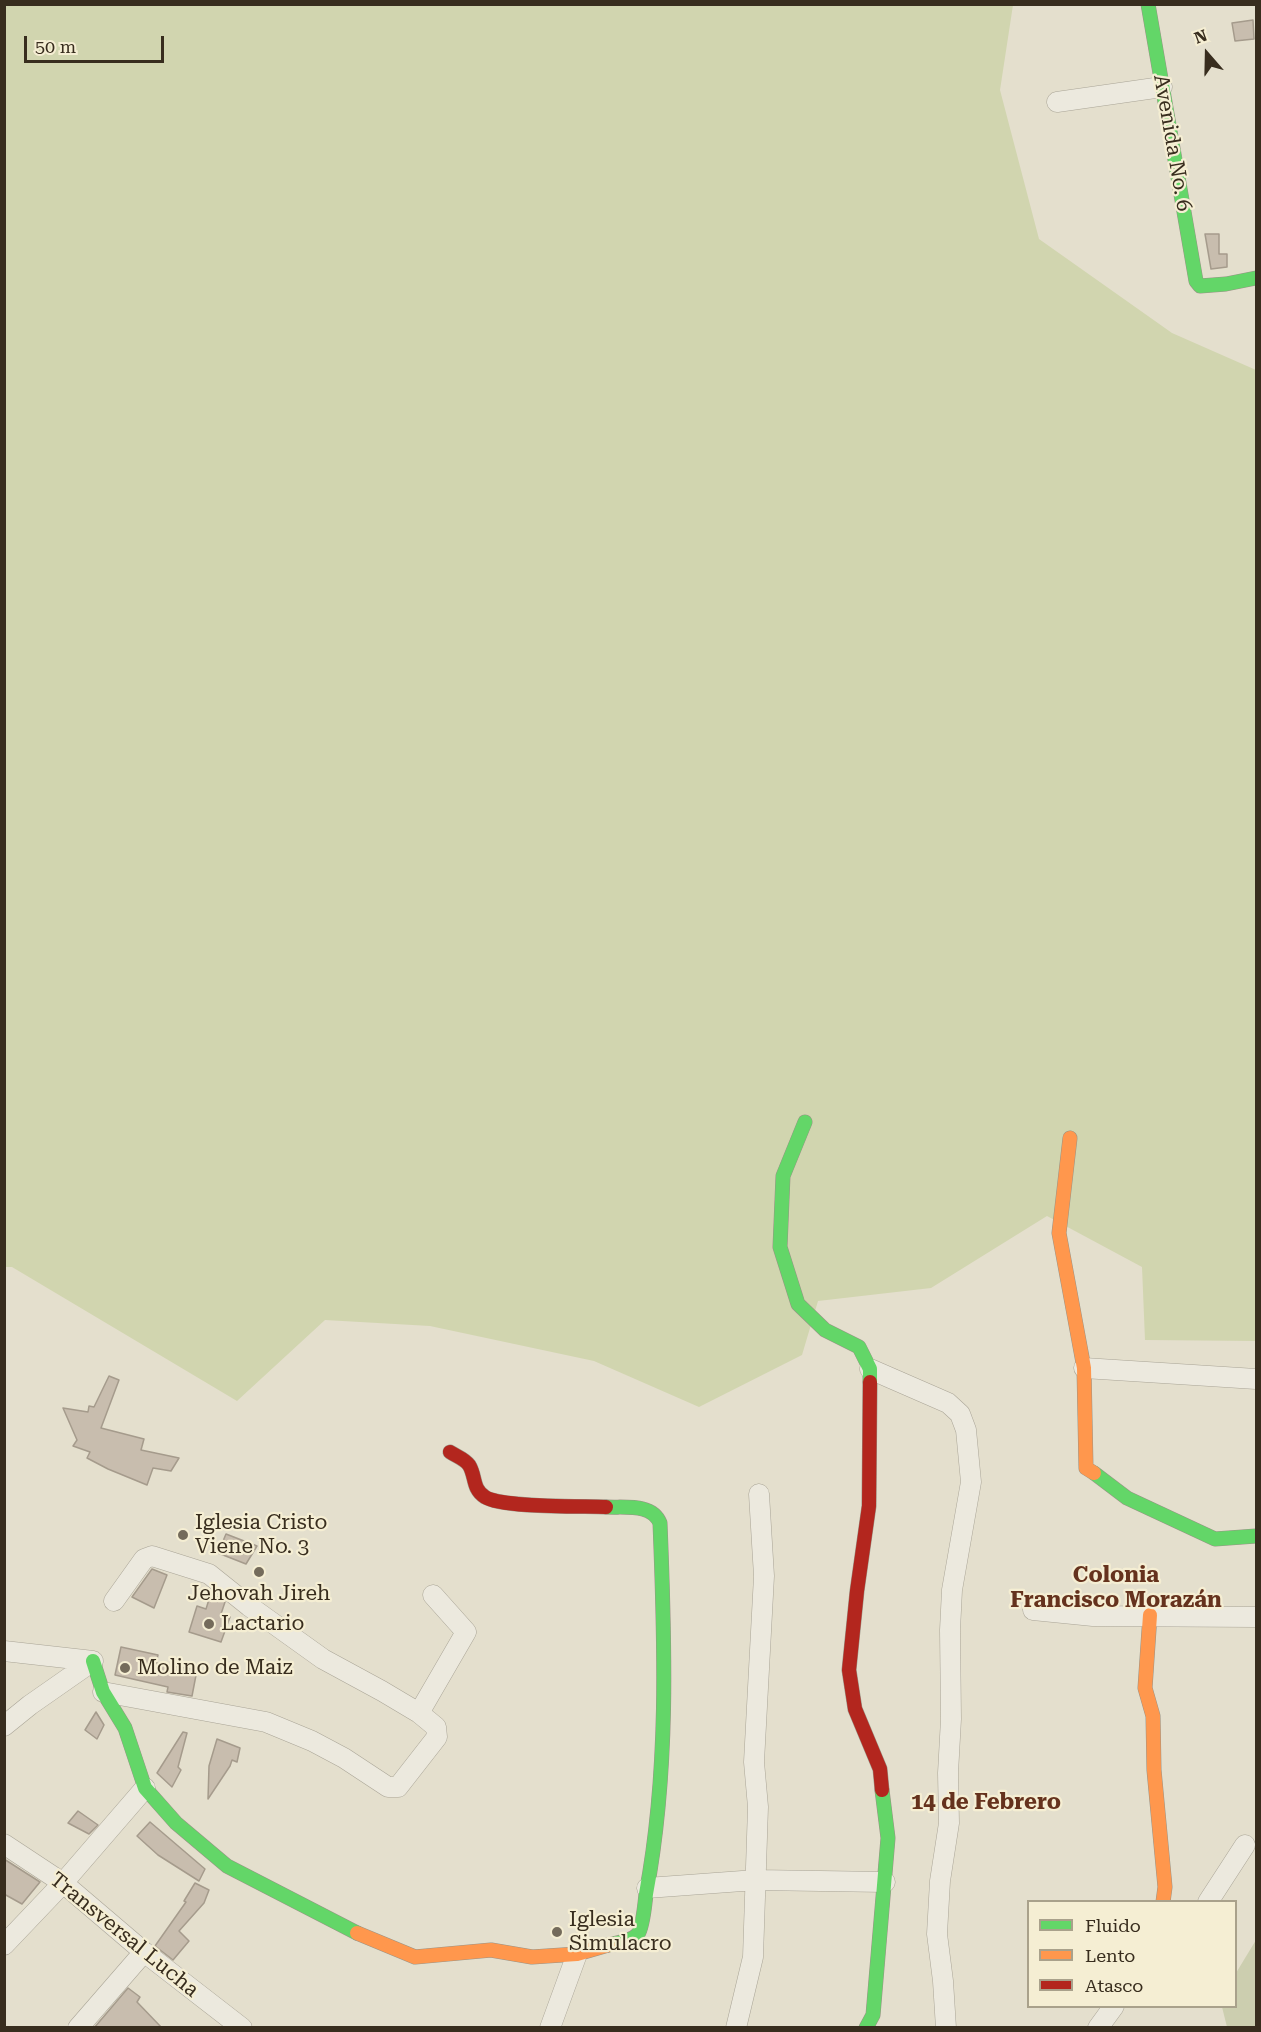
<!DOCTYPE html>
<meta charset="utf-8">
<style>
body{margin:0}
#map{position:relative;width:1261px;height:2032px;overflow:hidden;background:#e4dfcd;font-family:"Roboto Serif",serif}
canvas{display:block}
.frame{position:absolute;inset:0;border:6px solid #382d1e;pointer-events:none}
.legend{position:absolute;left:1027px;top:1900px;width:210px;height:108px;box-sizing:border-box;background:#f5eed3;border:2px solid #a9a18b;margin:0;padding:8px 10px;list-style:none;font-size:18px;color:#382d1e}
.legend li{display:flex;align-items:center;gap:12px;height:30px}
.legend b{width:30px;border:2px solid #a9a18b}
.north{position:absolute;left:1177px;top:24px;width:60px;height:60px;-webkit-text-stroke:4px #f5eed3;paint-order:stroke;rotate:340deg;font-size:16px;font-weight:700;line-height:24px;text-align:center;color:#382d1e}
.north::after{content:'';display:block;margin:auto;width:21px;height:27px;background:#382d1e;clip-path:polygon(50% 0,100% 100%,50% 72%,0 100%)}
.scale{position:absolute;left:24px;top:36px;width:140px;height:27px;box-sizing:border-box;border:3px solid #382d1e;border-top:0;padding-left:8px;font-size:18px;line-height:21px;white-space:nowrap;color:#382d1e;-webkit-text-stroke:4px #f5eed3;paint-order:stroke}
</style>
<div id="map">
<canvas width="1261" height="2032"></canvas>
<div class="frame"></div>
<ul class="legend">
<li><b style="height:8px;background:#63d668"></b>Fluido</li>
<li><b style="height:8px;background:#ff974d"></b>Lento</li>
<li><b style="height:8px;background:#b3261e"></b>Atasco</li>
</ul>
<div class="north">N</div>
<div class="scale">50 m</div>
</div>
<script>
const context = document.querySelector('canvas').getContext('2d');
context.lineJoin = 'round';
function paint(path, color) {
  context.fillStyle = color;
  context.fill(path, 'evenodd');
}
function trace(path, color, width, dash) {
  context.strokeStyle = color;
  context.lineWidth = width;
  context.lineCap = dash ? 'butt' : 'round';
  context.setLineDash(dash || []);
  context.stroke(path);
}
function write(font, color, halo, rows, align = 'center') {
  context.font = font + ' "Roboto Serif",serif';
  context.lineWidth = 4.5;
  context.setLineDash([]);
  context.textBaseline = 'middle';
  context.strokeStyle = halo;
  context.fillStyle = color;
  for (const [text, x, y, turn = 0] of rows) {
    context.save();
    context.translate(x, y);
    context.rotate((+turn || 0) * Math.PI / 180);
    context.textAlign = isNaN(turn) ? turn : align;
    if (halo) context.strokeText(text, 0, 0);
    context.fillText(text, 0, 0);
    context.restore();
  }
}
const green = new Path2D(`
 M5,5H1013L1000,90L1039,239L1172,333L1256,370V1341L1145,1340L1142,1267L1047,1216L931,1288L818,1301L802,1355L699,1407L594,1361L430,1326L325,1320L237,1401L12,1267H5Z`);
const cemetery = new Path2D(`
 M1256,1940V2027H1227L1222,2007L1236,2006V1973Z`);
const building = new Path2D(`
 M1253,20L1254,39L1235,41L1232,23Z
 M1205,234H1219V254H1227V267L1211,269Z
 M109,1376L119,1380L101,1428L144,1439L141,1450L179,1458L171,1471L153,1468L147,1485L108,1469L87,1458L90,1452L73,1446L77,1440L63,1408L88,1412L89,1406L94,1407Z
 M226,1534L257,1546L246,1564L218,1553Z
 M152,1569L167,1575L154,1608L132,1597Z
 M211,1593L225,1602L221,1614L230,1617L221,1642L189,1632L197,1606L206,1609Z
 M121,1647L158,1655L156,1663L197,1670L192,1696L167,1692L168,1687L115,1675Z
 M96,1712L104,1725L97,1739L85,1730Z
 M183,1732L187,1733L178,1767L181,1770L172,1787L157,1773Z
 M217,1739L240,1748L237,1762L232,1760L230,1766L208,1799L209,1766Z
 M78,1811L98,1825L89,1834L68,1823Z
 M150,1822L205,1869L199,1881L158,1855L137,1836Z
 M4,1859L40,1882L22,1904L4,1894Z
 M195,1883L209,1890L204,1903L179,1931L189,1941L173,1960L155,1946L186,1902L184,1901Z
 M128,1988L140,1997L137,2002L162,2028H94Z`);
const street = new Path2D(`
 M1057,102L1162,87
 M1084,1368L1256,1379
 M870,1369L948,1403L960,1414L966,1430L971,1482L952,1590L950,1630L951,1719L948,1773L949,1823L940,1881L937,1934L943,1981L946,2028
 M1033,1610L1093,1616L1256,1617
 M4,1651L93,1661
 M103,1692L266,1722L312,1741L344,1758L388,1787H398L437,1737L436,1727L419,1713L382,1691L323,1659L249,1606L209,1574L152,1556L144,1559L114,1601
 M419,1713L466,1632L433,1595
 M4,1726L30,1705L93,1661
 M4,1844L63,1883L144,1952L242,2028
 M647,1888L756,1880L885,1882
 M1208,1902L1245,1845
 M4,1945L63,1883L145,1788
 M78,2028L144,1952
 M550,2028L577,1954
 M736,2028L753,1957L758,1807L754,1762L764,1576L759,1494
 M1098,2028L1114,2006`);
const fast = new Path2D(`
 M1148,4L1196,281L1200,286L1226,284L1256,278
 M805,1122L783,1176L780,1247L798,1304L825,1330L859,1347L870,1369V1382
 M1094,1473L1127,1498L1215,1539L1256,1536
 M606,1507C625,1508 652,1503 660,1523C665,1646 669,1772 646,1894C645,1903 643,1927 638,1934C632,1941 617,1943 608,1945
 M93,1661L103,1692L125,1728L145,1788L176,1823L227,1866L357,1933
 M866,2028L873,2015L888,1838L882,1790`);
const slow = new Path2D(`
 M1070,1138L1059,1233L1084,1368L1086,1468L1094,1473
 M1150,1615L1145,1688L1153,1716L1154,1770L1165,1887L1163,1902
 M357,1933L415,1957L491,1950L532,1957L577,1954L608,1945`);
const jam = new Path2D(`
 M870,1382L869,1506L857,1591L849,1670L855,1709L880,1769L882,1790
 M450,1452C456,1456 465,1459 469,1465C476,1476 472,1489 485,1497C502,1508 582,1506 606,1507`);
const markers = [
 [183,1535,6,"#746b5b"],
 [259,1572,6,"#746b5b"],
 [209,1624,6,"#746b5b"],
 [125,1668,6,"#746b5b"],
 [557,1932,6,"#746b5b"]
];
const streetNames = [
 ["Avenida No. 6",1172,143,80],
 ["Transversal Lucha",124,1935,39]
];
const poiNames = [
 ["Iglesia Cristo",195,1523],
 ["Viene No. 3",195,1547],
 ["Jehovah Jireh",259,1594,"center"],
 ["Lactario",221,1624],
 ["Molino de Maiz",137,1668],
 ["Iglesia",569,1920],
 ["Simulacro",569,1944]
];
const neighbourhoodNames = [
 ["Colonia",1116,1576],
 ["Francisco Morazán",1116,1601],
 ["14 de Febrero",986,1803]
];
paint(green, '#d1d5af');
paint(cemetery, '#ccceaf');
paint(building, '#c8bdae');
trace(building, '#a59b8c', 1.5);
trace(street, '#a9a496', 21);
trace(fast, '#999386', 15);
trace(slow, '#999386', 15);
trace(jam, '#999386', 15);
trace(street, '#ece9de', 20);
trace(fast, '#63d668', 14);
trace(slow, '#ff974d', 14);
trace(jam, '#b3261e', 14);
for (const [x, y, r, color] of markers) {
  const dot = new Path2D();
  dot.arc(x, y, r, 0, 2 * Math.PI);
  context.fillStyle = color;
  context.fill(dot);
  trace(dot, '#f5eed3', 2);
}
write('21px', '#382d1e', '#f5eed3', streetNames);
write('21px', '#382d1e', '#f5eed3', poiNames, 'left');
write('bold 22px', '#65321d', '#f5eed3', neighbourhoodNames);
</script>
